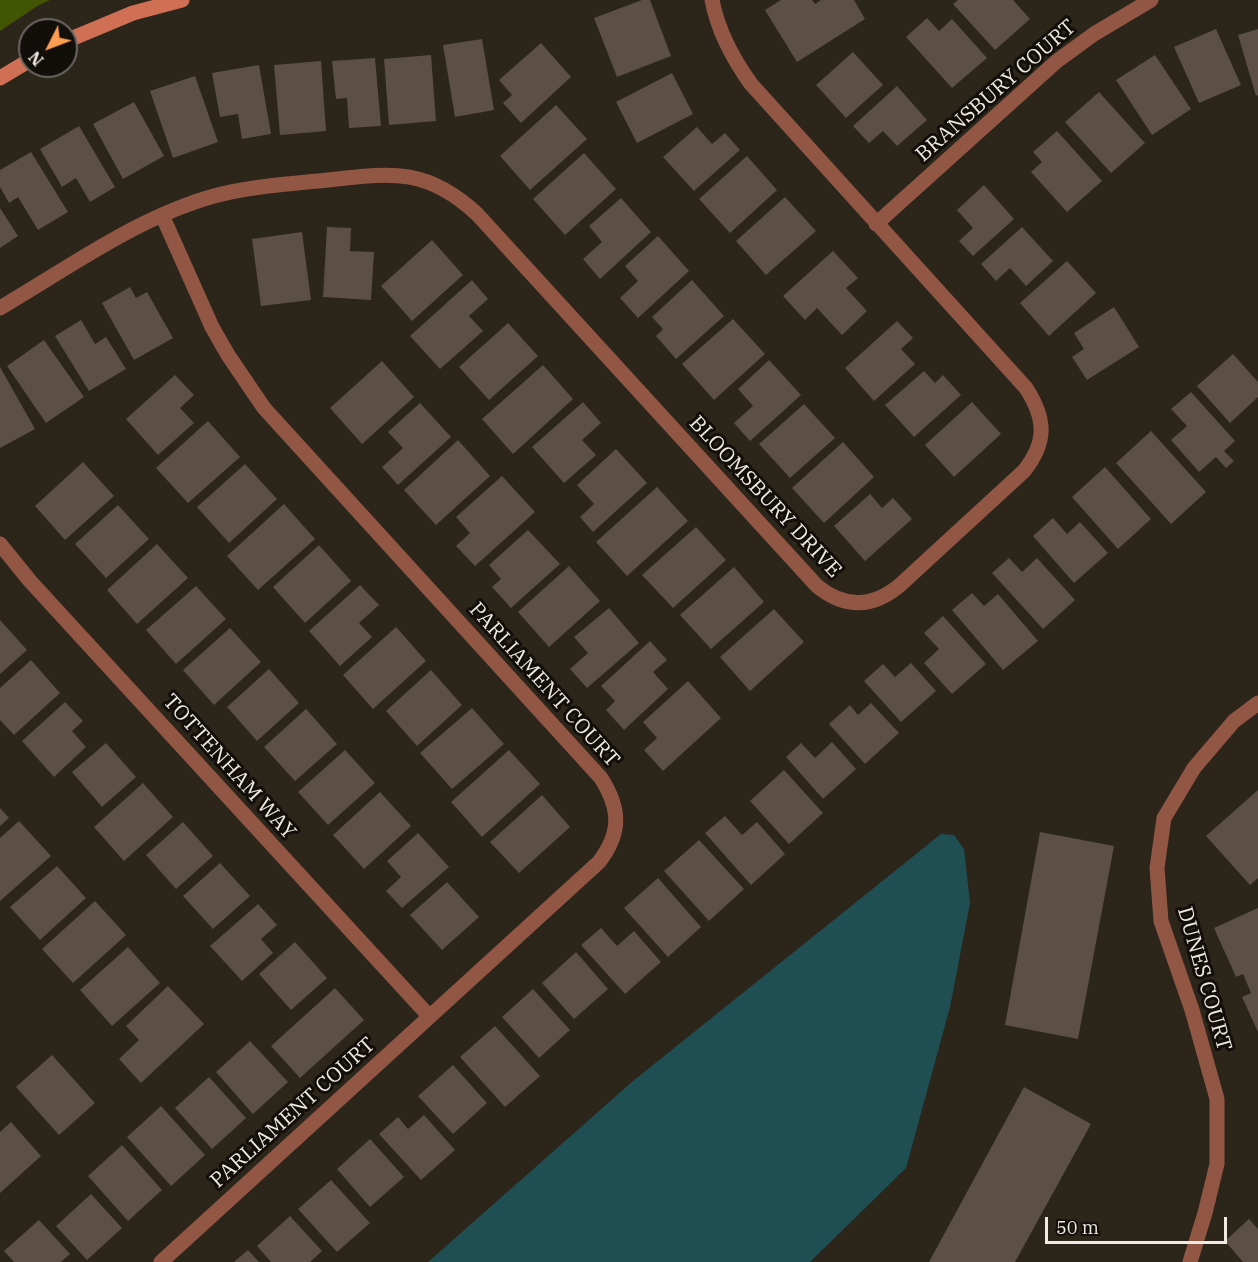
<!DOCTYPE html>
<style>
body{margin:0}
#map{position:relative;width:1258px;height:1262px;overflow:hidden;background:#2c251a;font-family:"IBM Plex Serif",serif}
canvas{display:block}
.north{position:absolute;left:18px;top:18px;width:60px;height:60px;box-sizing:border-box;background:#120e0a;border:2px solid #6a6661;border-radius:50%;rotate:228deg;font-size:16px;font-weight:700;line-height:24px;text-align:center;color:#efeae3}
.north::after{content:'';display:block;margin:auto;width:21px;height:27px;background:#fc9e52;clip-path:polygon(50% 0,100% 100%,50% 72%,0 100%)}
.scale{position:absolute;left:1045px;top:1217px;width:182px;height:27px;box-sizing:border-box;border:3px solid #efeae3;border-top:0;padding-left:8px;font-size:18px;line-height:21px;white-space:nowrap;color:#efeae3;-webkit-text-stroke:4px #120e0a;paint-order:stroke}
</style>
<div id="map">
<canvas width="1258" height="1262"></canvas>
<div class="north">N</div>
<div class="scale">50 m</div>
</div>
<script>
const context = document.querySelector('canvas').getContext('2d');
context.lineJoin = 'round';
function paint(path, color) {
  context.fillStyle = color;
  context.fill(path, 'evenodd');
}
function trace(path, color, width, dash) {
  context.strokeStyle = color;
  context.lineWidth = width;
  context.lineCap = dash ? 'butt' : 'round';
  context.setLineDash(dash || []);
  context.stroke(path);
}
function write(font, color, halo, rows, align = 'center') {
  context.font = font + ' "IBM Plex Serif",serif';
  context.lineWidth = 6;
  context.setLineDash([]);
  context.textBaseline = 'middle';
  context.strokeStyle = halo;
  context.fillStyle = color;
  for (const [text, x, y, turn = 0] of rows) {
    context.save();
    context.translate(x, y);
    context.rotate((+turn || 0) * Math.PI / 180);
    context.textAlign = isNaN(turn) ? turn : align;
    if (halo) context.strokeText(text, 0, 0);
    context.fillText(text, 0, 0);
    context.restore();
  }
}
const forest = new Path2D(`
 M0,0H50L39,5L0,31Z`);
const water = new Path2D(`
 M941,834L954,835L964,849L970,903L950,1007L906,1168L810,1262H428L633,1081Z`);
const building = new Path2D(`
 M642,0H650L671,56L617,77L594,18Z
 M781,0H812L815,4L821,0H854L865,19L797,62L765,10Z
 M958,0H1013L1030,19L995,50L953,4Z
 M927,18L939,31L952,19L987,58L952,88L906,37Z
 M1216,29L1241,85L1199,103L1174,47Z
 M1258,29V95L1256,96L1238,35Z
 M482,39L494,110L455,117L443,45Z
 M541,43L571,77L521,123L503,103L512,95L499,80Z
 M853,52L883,85L846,118L816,85Z
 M431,55L436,121L389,125L384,59Z
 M1155,55L1191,109L1152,135L1116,80Z
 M375,58L381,126L349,128L347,98L336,99L332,61Z
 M321,61L326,131L280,135L274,65Z
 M259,65L271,134L242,139L238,114L220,117L212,73Z
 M672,73L693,114L637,143L616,102Z
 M195,76L218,142L173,158L150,91Z
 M897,86L927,120L897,146L883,131L869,143L853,126Z
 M1099,92L1145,143L1111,173L1065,122Z
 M134,102L164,156L123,179L93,124Z
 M556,105L587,139L530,190L500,156Z
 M79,126L115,187L90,202L76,178L62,187L40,149Z
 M697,127L712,144L725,133L740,150L694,191L663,157Z
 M1057,131L1102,181L1067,212L1031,172L1042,162L1033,152Z
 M31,152L68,212L38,230L18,197L9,203L0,187V170Z
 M584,153L616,189L565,235L533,199Z
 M747,156L777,190L730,233L699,199Z
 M984,185L1014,219L973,256L959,241L973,228L957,210Z
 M785,197L816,231L766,275L736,241Z
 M621,198L651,232L600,279L583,259L602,242L589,226Z
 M0,208L18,236L0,248Z
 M327,227L351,228L350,251L374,252L371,300L323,297Z
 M1022,227L1053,261L1026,286L1010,268L996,281L981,264Z
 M302,232L311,300L261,306L252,239Z
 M658,236L689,271L638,318L620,298L638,281L625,266Z
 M432,240L463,275L412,321L381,286Z
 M833,251L858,278L846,288L867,311L842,335L817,308L805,320L783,296Z
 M1067,261L1096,293L1049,336L1020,303Z
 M472,280L488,299L469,316L483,331L440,369L410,336Z
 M692,280L724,316L676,359L656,336L663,329L652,317Z
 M130,287L136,298L147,292L173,338L134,360L102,303Z
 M1114,307L1139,347L1087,380L1072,357L1084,349L1074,333Z
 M733,319L765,354L714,400L682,364Z
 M81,320L95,344L106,337L126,369L89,391L55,336Z
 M897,321L913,338L901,349L915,364L874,401L845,368Z
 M508,323L538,356L489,400L459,367Z
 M44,340L84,397L46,423L7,366Z
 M1233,354L1258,382V397L1230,423L1197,386Z
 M769,360L801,395L750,441L734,423L753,406L738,389Z
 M382,361L414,397L362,444L330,408Z
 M543,365L573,399L513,454L482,419Z
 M0,367L35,429L0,448Z
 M924,371L935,383L943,375L961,395L914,437L885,405Z
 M175,375L194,395L180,408L194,423L158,455L126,419Z
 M1191,392L1235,441L1224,451L1234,461L1226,468L1216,457L1199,472L1171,440L1187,426L1171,409Z
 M583,402L601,423L582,440L596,455L564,483L532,447Z
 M972,402L1001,434L954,477L925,445Z
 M420,403L451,437L398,485L382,467L403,448L388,432Z
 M804,404L835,438L790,478L759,444Z
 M208,421L240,457L188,503L156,468Z
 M1151,431L1206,492L1171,524L1116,463Z
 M458,440L490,476L436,525L404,490Z
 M843,442L874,477L824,523L792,488Z
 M616,449L647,483L593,532L580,517L594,504L577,485Z
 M83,462L114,496L65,540L35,506Z
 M245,464L277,499L229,543L197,507Z
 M1105,467L1151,519L1118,549L1072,497Z
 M502,476L535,512L475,566L456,546L470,533L456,517Z
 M657,487L688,521L627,576L596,542Z
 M870,494L882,508L893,498L912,519L865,561L834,526Z
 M284,504L315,539L258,590L227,556Z
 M118,505L149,539L106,578L75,544Z
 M1053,518L1067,534L1080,522L1108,553L1074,583L1033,536Z
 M696,527L726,560L673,608L642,575Z
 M528,530L560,564L511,608L492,587L501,579L489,565Z
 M157,544L188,578L137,624L107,590Z
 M319,545L351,581L305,623L273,587Z
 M1009,558L1022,572L1037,558L1075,600L1043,629L992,573Z
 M569,566L600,601L549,647L518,612Z
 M734,567L764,602L711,649L680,615Z
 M360,585L379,605L359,623L372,637L340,666L309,631Z
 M196,586L226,619L176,664L146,630Z
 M972,593L984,606L998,594L1038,641L1003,670L952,610Z
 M609,608L639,643L587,688L570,669L588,653L574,637Z
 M774,609L804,642L750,691L720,657Z
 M943,616L986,664L952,694L924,663L939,649L924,633Z
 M0,620L27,650L0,674Z
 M396,627L426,661L373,709L343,675Z
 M230,628L261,662L214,705L183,670Z
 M650,641L667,660L653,672L668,689L624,730L606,710L615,701L601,686Z
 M31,660L60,693L14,735L0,720V688Z
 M911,663L936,691L901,722L864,681L883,664L895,677Z
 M269,669L299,703L257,741L227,707Z
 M431,670L462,705L417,746L386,711Z
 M688,681L721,718L663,771L644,750L657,738L643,722Z
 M65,702L83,721L72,731L86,747L54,777L22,741Z
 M871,703L899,733L865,764L829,724L850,705L858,715Z
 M472,708L504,744L452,789L420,753Z
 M306,709L337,744L295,781L264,747Z
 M832,742L856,769L823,799L786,757L801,743L815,758Z
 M106,743L136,777L102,807L72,772Z
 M345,750L375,783L328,825L298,792Z
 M509,750L540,784L482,837L451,802Z
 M784,770L823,813L789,844L750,801Z
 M143,783L173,817L124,861L94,827Z
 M1258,790V878L1250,885L1206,836Z
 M380,792L411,826L364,869L333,835Z
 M542,795L570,827L519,873L490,842Z
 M0,808L9,818L0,826Z
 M725,816L742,835L757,822L785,854L751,885L705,833Z
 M19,821L51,856L0,901V838Z
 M183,822L213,856L176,889L146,855Z
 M1040,832L1114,846L1078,1039L1005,1025Z
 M418,833L449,867L402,908L386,891L401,877L387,861Z
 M699,840L744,889L709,921L664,871Z
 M220,863L250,896L213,929L183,896Z
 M57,866L86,898L40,940L10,907Z
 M658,878L701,927L668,957L624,908Z
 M447,882L479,917L442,950L410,915Z
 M95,901L126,935L73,983L42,949Z
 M258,904L277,925L261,939L273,953L242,981L210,946Z
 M1258,908V1032L1242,997L1251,993L1243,974L1236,977L1214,928Z
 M601,928L617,946L634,931L661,962L625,994L581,945Z
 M295,942L327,978L291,1010L259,974Z
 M128,947L160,983L112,1026L80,990Z
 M576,952L608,989L574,1019L542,983Z
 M168,986L204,1024L141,1083L119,1059L139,1040L126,1026Z
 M335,988L364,1020L300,1078L271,1046Z
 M533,989L570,1030L539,1058L502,1017Z
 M495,1026L540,1076L505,1107L460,1057Z
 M250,1041L288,1082L253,1114L216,1072Z
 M52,1055L95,1103L59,1135L16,1087Z
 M453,1065L487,1103L453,1134L418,1096Z
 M209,1077L246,1118L212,1149L175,1108Z
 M1024,1087L1091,1124L1015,1262H929Z
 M161,1106L205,1155L171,1186L127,1137Z
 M424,1115L455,1150L421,1180L379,1134L398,1117L408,1129Z
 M11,1122L41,1156L0,1193V1132Z
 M370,1139L404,1177L370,1207L337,1169Z
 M122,1145L162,1190L128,1221L88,1176Z
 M331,1180L370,1223L337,1252L298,1209Z
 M91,1194L122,1228L87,1260L56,1226Z
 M290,1216L322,1251L310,1262H271L257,1246Z
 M1249,1219L1258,1229V1262H1243L1225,1241Z
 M39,1220L70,1254L61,1262H14L4,1251Z
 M248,1250L259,1262H234Z`);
const street = new Path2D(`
 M876,224L1057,61L1094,34L1151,0
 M0,308C68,268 138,217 214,196C251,186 290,184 328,180C391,173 426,167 477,214L817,586C845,609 873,608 900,585L1024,471C1047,442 1046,419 1026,388L751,84C733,59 718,31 712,0
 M0,544L30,581L429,1016
 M161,1262L599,862C622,832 620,808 601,778L264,408L228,355L212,327L162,215
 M1190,1262L1205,1213L1217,1164V1099L1192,1010L1161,921L1157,868L1164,818L1194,768L1234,721L1258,703`);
const secondary = new Path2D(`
 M66,41L133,13L182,0
 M0,78L30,60`);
const streetNames = [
 ["BRANSBURY COURT",996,91,-41],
 ["BLOOMSBURY DRIVE",765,497,47],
 ["PARLIAMENT COURT",544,685,48],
 ["TOTTENHAM WAY",229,767,48],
 ["DUNES COURT",1204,979,74],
 ["PARLIAMENT COURT",293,1113,-42]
];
paint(forest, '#425502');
paint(water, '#1f4f52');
paint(building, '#5b4f46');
trace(street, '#925645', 15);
trace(secondary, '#cf6f54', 15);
write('21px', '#efeae3', '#120e0a', streetNames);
</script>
